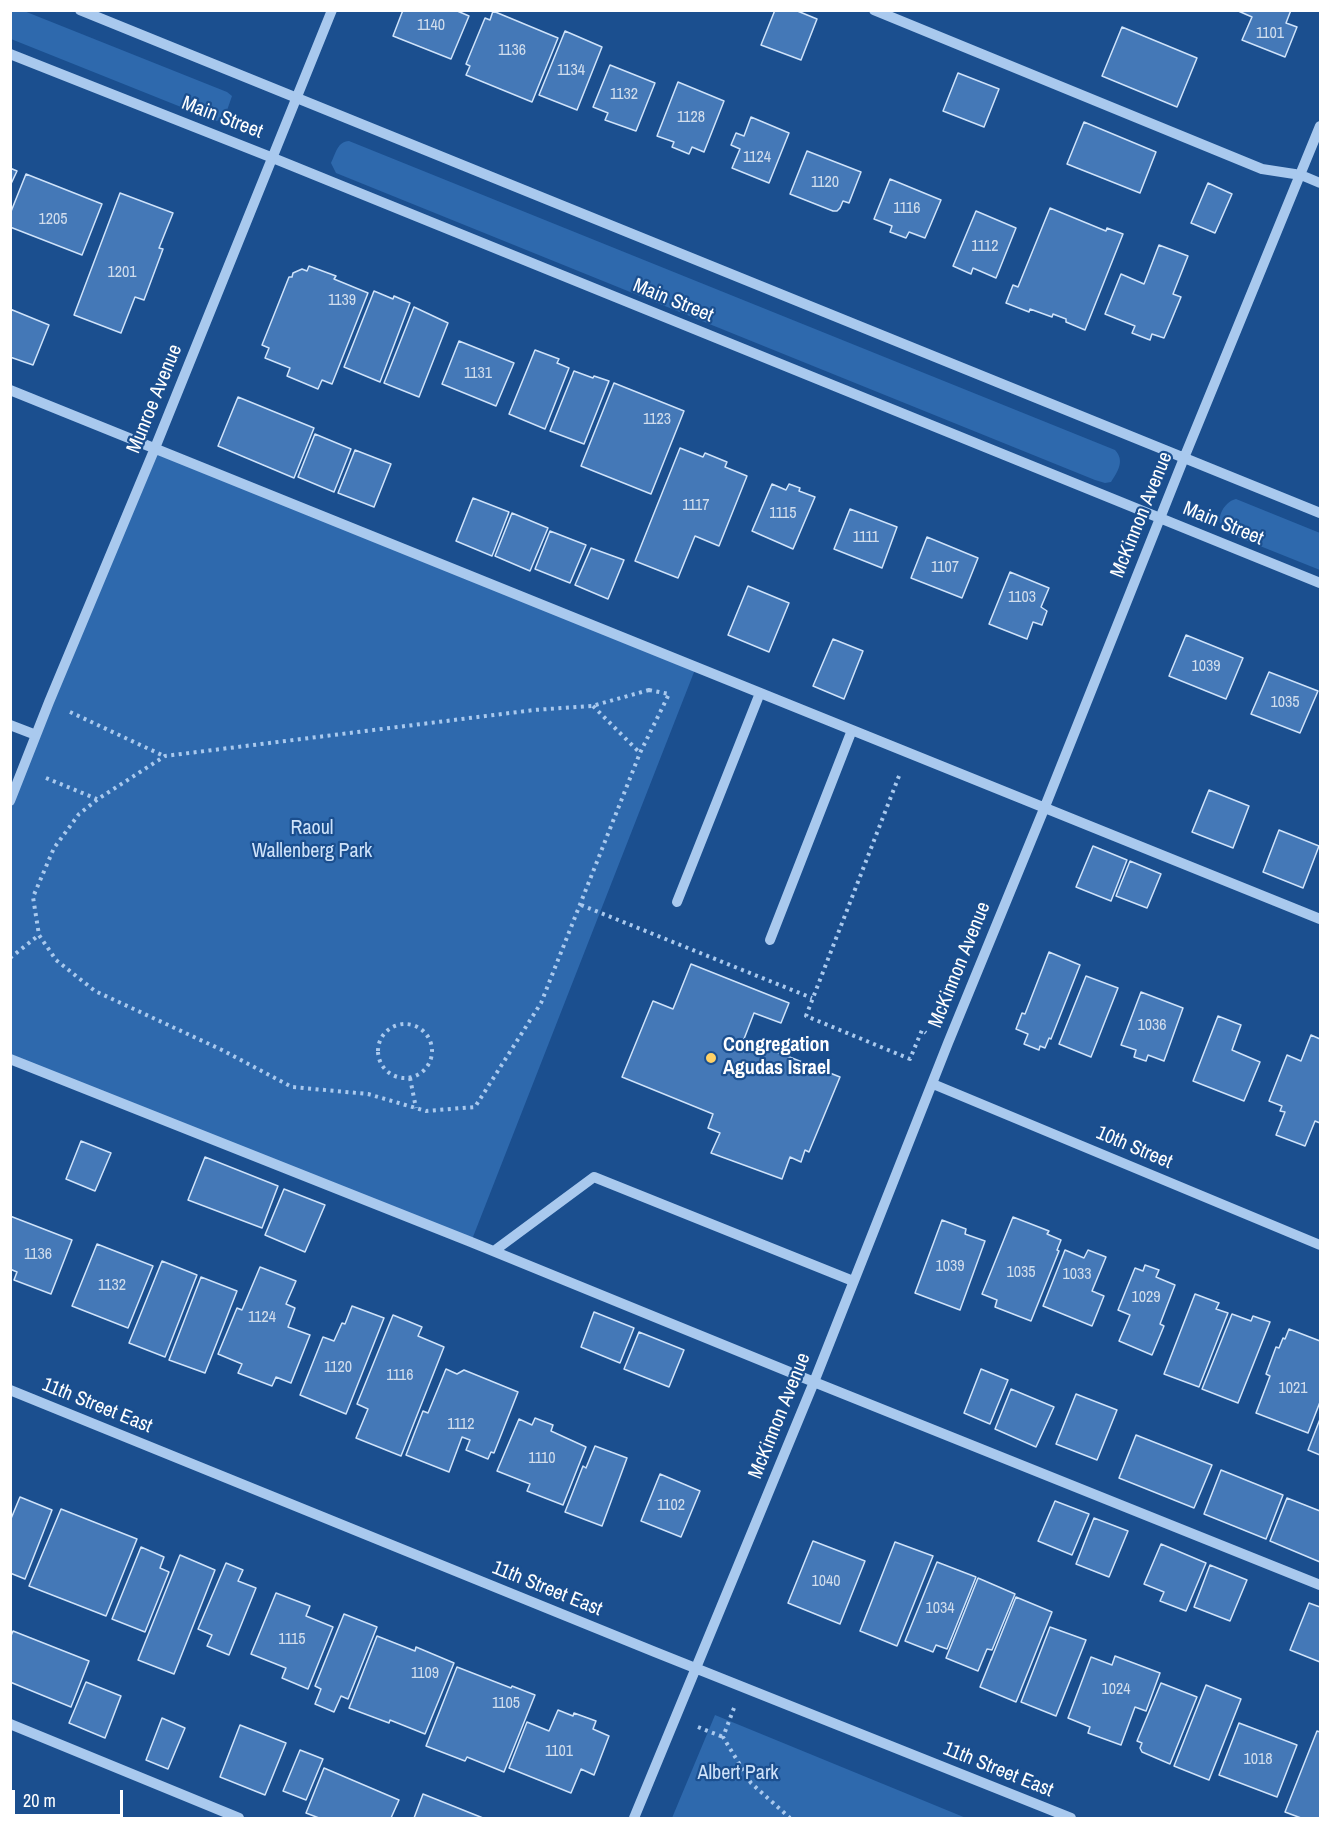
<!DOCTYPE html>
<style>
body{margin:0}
#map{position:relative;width:1331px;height:1829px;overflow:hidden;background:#1b4f8f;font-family:"Archivo Narrow",sans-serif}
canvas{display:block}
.frame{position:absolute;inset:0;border:12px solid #fff;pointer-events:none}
.scale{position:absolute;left:12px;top:1790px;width:111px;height:27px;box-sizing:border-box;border:3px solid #fff;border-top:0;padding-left:8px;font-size:18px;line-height:21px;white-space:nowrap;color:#fff;-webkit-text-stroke:4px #1b4f8f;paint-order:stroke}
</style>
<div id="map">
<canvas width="1331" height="1829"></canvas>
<div class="frame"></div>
<div class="scale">20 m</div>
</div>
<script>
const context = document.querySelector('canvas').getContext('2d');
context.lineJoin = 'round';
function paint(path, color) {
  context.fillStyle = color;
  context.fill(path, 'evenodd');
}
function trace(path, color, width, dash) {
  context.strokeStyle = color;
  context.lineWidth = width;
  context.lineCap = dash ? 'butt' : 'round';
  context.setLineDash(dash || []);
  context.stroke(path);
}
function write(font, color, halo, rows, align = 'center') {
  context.font = font + ' "Archivo Narrow",sans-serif';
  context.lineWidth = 4.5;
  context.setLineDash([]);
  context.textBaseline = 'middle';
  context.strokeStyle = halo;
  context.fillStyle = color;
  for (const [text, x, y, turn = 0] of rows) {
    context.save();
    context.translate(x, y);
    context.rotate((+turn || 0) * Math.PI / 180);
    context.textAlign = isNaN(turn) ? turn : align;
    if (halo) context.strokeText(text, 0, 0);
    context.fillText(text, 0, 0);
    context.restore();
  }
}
const green = new Path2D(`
 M10,11H24L227,92L232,96L224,119L216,121L11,39Z
 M349,141L1115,450C1125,461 1118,471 1111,482L1105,483L1095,480L336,173L331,163C336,153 337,142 349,141Z
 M155,448L696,667L471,1242L11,1059L10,801Z
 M1236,499L1320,533V570L1225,532C1213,522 1223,502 1236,499Z
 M715,1715L966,1818H672Z`);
const building = new Path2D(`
 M403,10H455L469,16L451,59L393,36Z
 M775,10H795L817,19L801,60L761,45Z
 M1236,10H1291L1286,23L1297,27L1285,57L1242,40L1252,17Z
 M493,11L558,38L532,102L466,75L470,66L466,64L485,18L490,20Z
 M1122,27L1197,58L1177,107L1102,76Z
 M565,31L602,47L577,110L539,95Z
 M610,65L655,83L636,131L605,120L608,113L593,107Z
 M958,73L999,89L984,127L943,111Z
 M678,82L724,101L704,152L692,147L689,154L672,147L674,142L657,136Z
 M751,117L789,133L769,183L732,168L740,149L731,145L736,133L744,136Z
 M1084,122L1156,152L1140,193L1067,164Z
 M807,151L861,172L849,203L843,201L840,208L837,211H833L790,194Z
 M10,168L17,171L10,186Z
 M26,174L102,204L82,255L10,227V214Z
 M890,179L941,200L925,238L909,232L906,238L890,232L892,226L874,219Z
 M1208,183L1232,194L1215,233L1191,223Z
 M120,193L173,213L159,248L163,249L144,300L135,297L121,333L74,315Z
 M1050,208L1106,231L1107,228L1123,234L1085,330L1066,322V319L1053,314L1052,317L1030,309L1029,312L1006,303L1013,285L1018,287Z
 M976,211L1016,228L996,278L973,268L971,274L953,266Z
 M1159,245L1188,256L1173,294L1181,297L1164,338L1152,334L1150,340L1132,333L1135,326L1105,314L1121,274L1144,284Z
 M309,266L336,276L334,279L368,293L332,384L322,380L318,389L287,376L290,368L265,358L269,348L262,345L289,277H292L293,273L302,269L307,271Z
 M374,291L393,299L394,296L410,303L380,382L344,367Z
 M414,307L448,323L419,397L384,383Z
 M10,309L49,325L33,365L10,357Z
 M459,341L514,363L496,406L442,384Z
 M535,350L559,359L557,363L569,368L545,429L509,414Z
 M574,371L593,378L594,376L609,381L584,444L550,431Z
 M614,383L684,411L651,494L581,466Z
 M238,397L314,428L294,478L218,446Z
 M315,434L351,449L334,492L298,477Z
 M680,448L703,457L705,453L727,462L725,467L747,476L719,546L695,536L678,578L635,561Z
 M355,450L391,464L374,507L338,493Z
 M772,484L786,490L789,484L800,488L799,491L815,497L793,549L752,531Z
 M473,498L509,512L492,556L456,541Z
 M850,509L897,527L882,568L834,549Z
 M512,513L548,528L530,571L495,556Z
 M550,531L586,545L570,583L535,569Z
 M927,537L978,558L962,598L911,578Z
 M591,548L624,560L608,599L575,585Z
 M1010,572L1049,588L1041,607L1047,611L1042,625L1033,622L1027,639L989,624Z
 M748,586L789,603L769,652L728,635Z
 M1186,635L1243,658L1226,699L1169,676Z
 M833,639L863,651L844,699L813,686Z
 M1269,672L1318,691L1300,733L1251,714Z
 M1209,790L1249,806L1233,848L1192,832Z
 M1279,830L1319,846L1303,888L1263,872Z
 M1093,846L1127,860L1111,901L1076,887Z
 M1130,861L1161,874L1147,908L1116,896Z
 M1049,952L1080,965L1051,1039L1049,1038L1045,1048L1040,1046L1039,1050L1024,1044L1028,1034L1016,1029L1022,1013L1025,1014Z
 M691,964L789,1003L781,1023L754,1013L744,1039L840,1077L809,1152L805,1150L801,1162L790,1157L782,1179L711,1153L720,1133L708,1128L713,1114L622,1077L653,1001L673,1009Z
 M1086,976L1118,988L1091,1057L1059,1044Z
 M1141,992L1183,1008L1164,1061L1148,1055L1146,1061L1134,1057L1136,1050L1121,1045Z
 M1218,1016L1241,1025L1232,1050L1260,1062L1244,1101L1193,1081Z
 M1311,1035L1320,1039V1123L1315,1121L1305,1146L1276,1135L1285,1112L1280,1111L1282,1106L1269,1101L1287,1055L1301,1061Z
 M81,1141L111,1153L95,1191L66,1179Z
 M205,1157L278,1186L262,1228L188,1200Z
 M284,1189L325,1205L305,1252L265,1235Z
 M10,1216L72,1240L51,1294L14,1280L17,1272L10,1269Z
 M1013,1217L1049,1231L1047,1234L1061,1240L1057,1250L1059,1251L1031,1321L995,1307L997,1300L982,1294Z
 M942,1220L966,1229L965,1234L985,1241L960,1310L915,1293Z
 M97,1244L153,1266L128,1328L72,1306Z
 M1065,1250L1084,1258L1088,1250L1106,1257L1092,1291L1104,1296L1092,1326L1043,1306Z
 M162,1261L197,1275L165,1357L129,1343Z
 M1145,1265L1159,1270L1156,1277L1175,1285L1160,1324L1164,1326L1152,1355L1119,1341L1130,1315L1118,1310L1135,1268L1143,1271Z
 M260,1267L296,1281L286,1304L295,1308L288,1327L310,1335L291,1383L276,1377L272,1386L238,1373L242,1364L218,1354L237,1308L242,1310Z
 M201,1277L237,1291L205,1373L169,1360Z
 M1195,1294L1219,1303L1216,1309L1228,1313L1199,1387L1164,1374Z
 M352,1306L384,1318L346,1414L300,1395L323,1337L334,1341L342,1323L345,1324Z
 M594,1312L634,1328L620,1363L581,1347Z
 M1232,1314L1251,1321L1253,1316L1270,1322L1238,1403L1202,1389Z
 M393,1315L422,1327L418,1336L444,1347L401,1456L356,1438L368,1409L357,1404Z
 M1289,1329L1320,1341V1402L1308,1433L1256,1413L1270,1376L1266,1374L1276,1347L1279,1348L1283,1338L1285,1339Z
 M639,1332L684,1350L669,1387L624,1369Z
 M446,1369L457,1374L464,1370L518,1392L494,1453L491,1452L488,1459L466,1450L470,1440L462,1437L449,1472L406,1455L423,1411L428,1413Z
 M981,1369L1008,1380L990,1424L964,1413Z
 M1011,1389L1054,1407L1036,1447L995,1429Z
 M1076,1394L1117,1410L1097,1460L1056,1444Z
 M535,1418L553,1425L551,1431L586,1447L563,1505L527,1491L530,1484L497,1471L519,1419L532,1425Z
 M1320,1419V1455L1308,1450Z
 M1136,1435L1212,1465L1194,1508L1119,1478Z
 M595,1446L627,1458L602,1526L565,1512L583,1466L586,1468Z
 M1221,1470L1283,1495L1266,1539L1204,1514Z
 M660,1474L700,1491L681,1537L641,1521Z
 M20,1497L52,1510L25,1579L10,1573V1521Z
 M1287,1498L1320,1511V1562L1270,1541Z
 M1055,1501L1089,1514L1072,1555L1038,1541Z
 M61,1509L137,1539L106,1616L29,1586Z
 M1094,1518L1128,1531L1109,1577L1076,1564Z
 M813,1541L865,1561L840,1624L788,1603Z
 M895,1542L933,1556L897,1646L860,1631Z
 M1161,1544L1206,1563L1186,1611L1160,1601L1164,1592L1144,1584Z
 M141,1547L164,1557L160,1568L169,1572L145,1632L112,1619Z
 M180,1555L215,1570L174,1674L138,1660Z
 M937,1562L976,1577L947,1649L936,1645L933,1652L905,1641Z
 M226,1563L243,1570L238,1581L256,1588L229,1655L207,1646L212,1635L198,1629Z
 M1210,1565L1247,1580L1230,1621L1194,1607Z
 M978,1578L1015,1594L992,1650L987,1649L978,1671L946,1658Z
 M276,1593L310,1606L306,1616L333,1627L308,1689L282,1678L286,1668L251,1654Z
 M1016,1597L1052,1612L1016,1702L980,1687Z
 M1309,1603L1320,1607V1662L1290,1650Z
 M344,1614L377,1627L348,1699L341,1696L334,1712L315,1704L321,1689L315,1686Z
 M1050,1627L1086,1640L1056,1716L1021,1702Z
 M13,1631L89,1661L71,1707L10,1682V1638Z
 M377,1636L415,1651L416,1647L454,1663L425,1734L390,1720L389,1723L349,1708Z
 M1115,1656L1160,1673L1146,1711L1135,1707L1121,1745L1088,1733L1090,1727L1068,1718L1091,1657L1112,1665Z
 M457,1667L511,1688L512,1686L535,1695L504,1772L467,1757L465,1761L426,1746Z
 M86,1682L121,1696L105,1738L69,1723Z
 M1161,1683L1197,1697L1170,1764L1142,1752L1140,1748L1142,1743L1137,1741Z
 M1206,1685L1241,1699L1209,1780L1174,1766Z
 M558,1710L573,1716L574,1713L596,1721L593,1729L609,1736L594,1775L581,1769L571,1793L509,1768L527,1722L549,1731Z
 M162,1718L185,1728L168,1769L146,1760Z
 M1239,1723L1297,1745L1277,1797L1219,1775Z
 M240,1725L286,1743L265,1795L220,1777Z
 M1317,1731L1320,1732V1818H1301L1285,1812Z
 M300,1750L323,1759L306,1800L283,1791Z
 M324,1768L399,1800L391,1818H319L306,1813Z
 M423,1794L483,1818H414Z`);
const path = new Path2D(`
 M649,690L669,694L640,753L541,1003L475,1107L426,1111L368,1094L292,1087L222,1050L95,991L56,960L39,935L33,897L54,848L79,814L98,799L165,756L534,710L592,706Z
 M593,706L640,753
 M70,712L164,756
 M899,776L806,1016L910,1059L922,1030L926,1033
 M46,778L97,799
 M581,905L812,998
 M10,958L39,935
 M378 1051a27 27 0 1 1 54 0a27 27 0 1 1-54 0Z
 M410,1078L416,1108
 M734,1708L723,1737L751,1783L790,1818
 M698,1727L723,1737`);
const minor = new Path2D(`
 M80,10L1320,513
 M874,10L1262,169L1301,175L1320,183
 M10,54L273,158L1320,583
 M10,390L1320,919
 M10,725L36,735
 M10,801L49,702L155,448L332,10
 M677,902L760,693
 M770,940L852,730
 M10,1059L471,1242L814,1382L1320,1585
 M933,1084L1320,1245
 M494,1251L594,1177L853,1281
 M10,1390L655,1652L1071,1818
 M10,1724L239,1818
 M634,1818L814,1382L948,1043L1044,809L1184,458L1320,126`);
const markers = [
 [711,1058,6,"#ffd166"]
];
const numberNames = [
 ["1140",431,26],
 ["1101",1270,34],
 ["1136",512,51],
 ["1134",571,71],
 ["1132",624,95],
 ["1128",691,118],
 ["1124",757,158],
 ["1120",825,183],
 ["1116",907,209],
 ["1205",53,220],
 ["1112",985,247],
 ["1201",122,273],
 ["1139",342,301],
 ["1131",478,374],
 ["1123",657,420],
 ["1117",696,506],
 ["1115",783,514],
 ["1111",866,538],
 ["1107",945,568],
 ["1103",1022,598],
 ["1039",1206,667],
 ["1035",1285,703],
 ["1036",1152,1026],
 ["1136",38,1255],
 ["1039",950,1267],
 ["1035",1021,1273],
 ["1033",1077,1275],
 ["1132",112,1286],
 ["1029",1146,1298],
 ["1124",262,1318],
 ["1120",338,1368],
 ["1116",400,1376],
 ["1021",1293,1389],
 ["1112",461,1425],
 ["1110",542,1459],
 ["1102",671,1506],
 ["1040",826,1582],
 ["1034",940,1609],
 ["1115",292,1640],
 ["1109",425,1674],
 ["1024",1116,1690],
 ["1105",506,1704],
 ["1101",559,1752],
 ["1018",1258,1760]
];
const streetNames = [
 ["Main Street",222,118,21],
 ["Main Street",673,301,22],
 ["Munroe Avenue",155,399,-68],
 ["McKinnon Avenue",1142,515,-68],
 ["Main Street",1223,524,22],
 ["McKinnon Avenue",960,965,-68],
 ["10th Street",1134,1148,23],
 ["11th Street East",97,1406,22],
 ["McKinnon Avenue",780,1416,-68],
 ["11th Street East",547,1589,22],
 ["11th Street East",998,1770,22]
];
const parkNames = [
 ["Raoul",312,829],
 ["Wallenberg Park",312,852],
 ["Albert Park",738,1774]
];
const poiNames = [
 ["Congregation",723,1046],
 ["Agudas Israel",723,1069]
];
paint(green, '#2e69ad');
paint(building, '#4478b7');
trace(building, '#cfe3fa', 1.5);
trace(path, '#a9c9ee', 4, [3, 4.5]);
trace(minor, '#a9c9ee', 10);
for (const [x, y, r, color] of markers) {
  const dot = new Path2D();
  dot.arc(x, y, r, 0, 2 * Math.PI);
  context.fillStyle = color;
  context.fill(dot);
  trace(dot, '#1b4f8f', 2);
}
write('16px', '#d0dded', null, numberNames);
write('20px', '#fff', '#1b4f8f', streetNames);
write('20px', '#cfe3fa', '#1b4f8f', parkNames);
write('bold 20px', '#fff', '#1b4f8f', poiNames, 'left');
</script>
